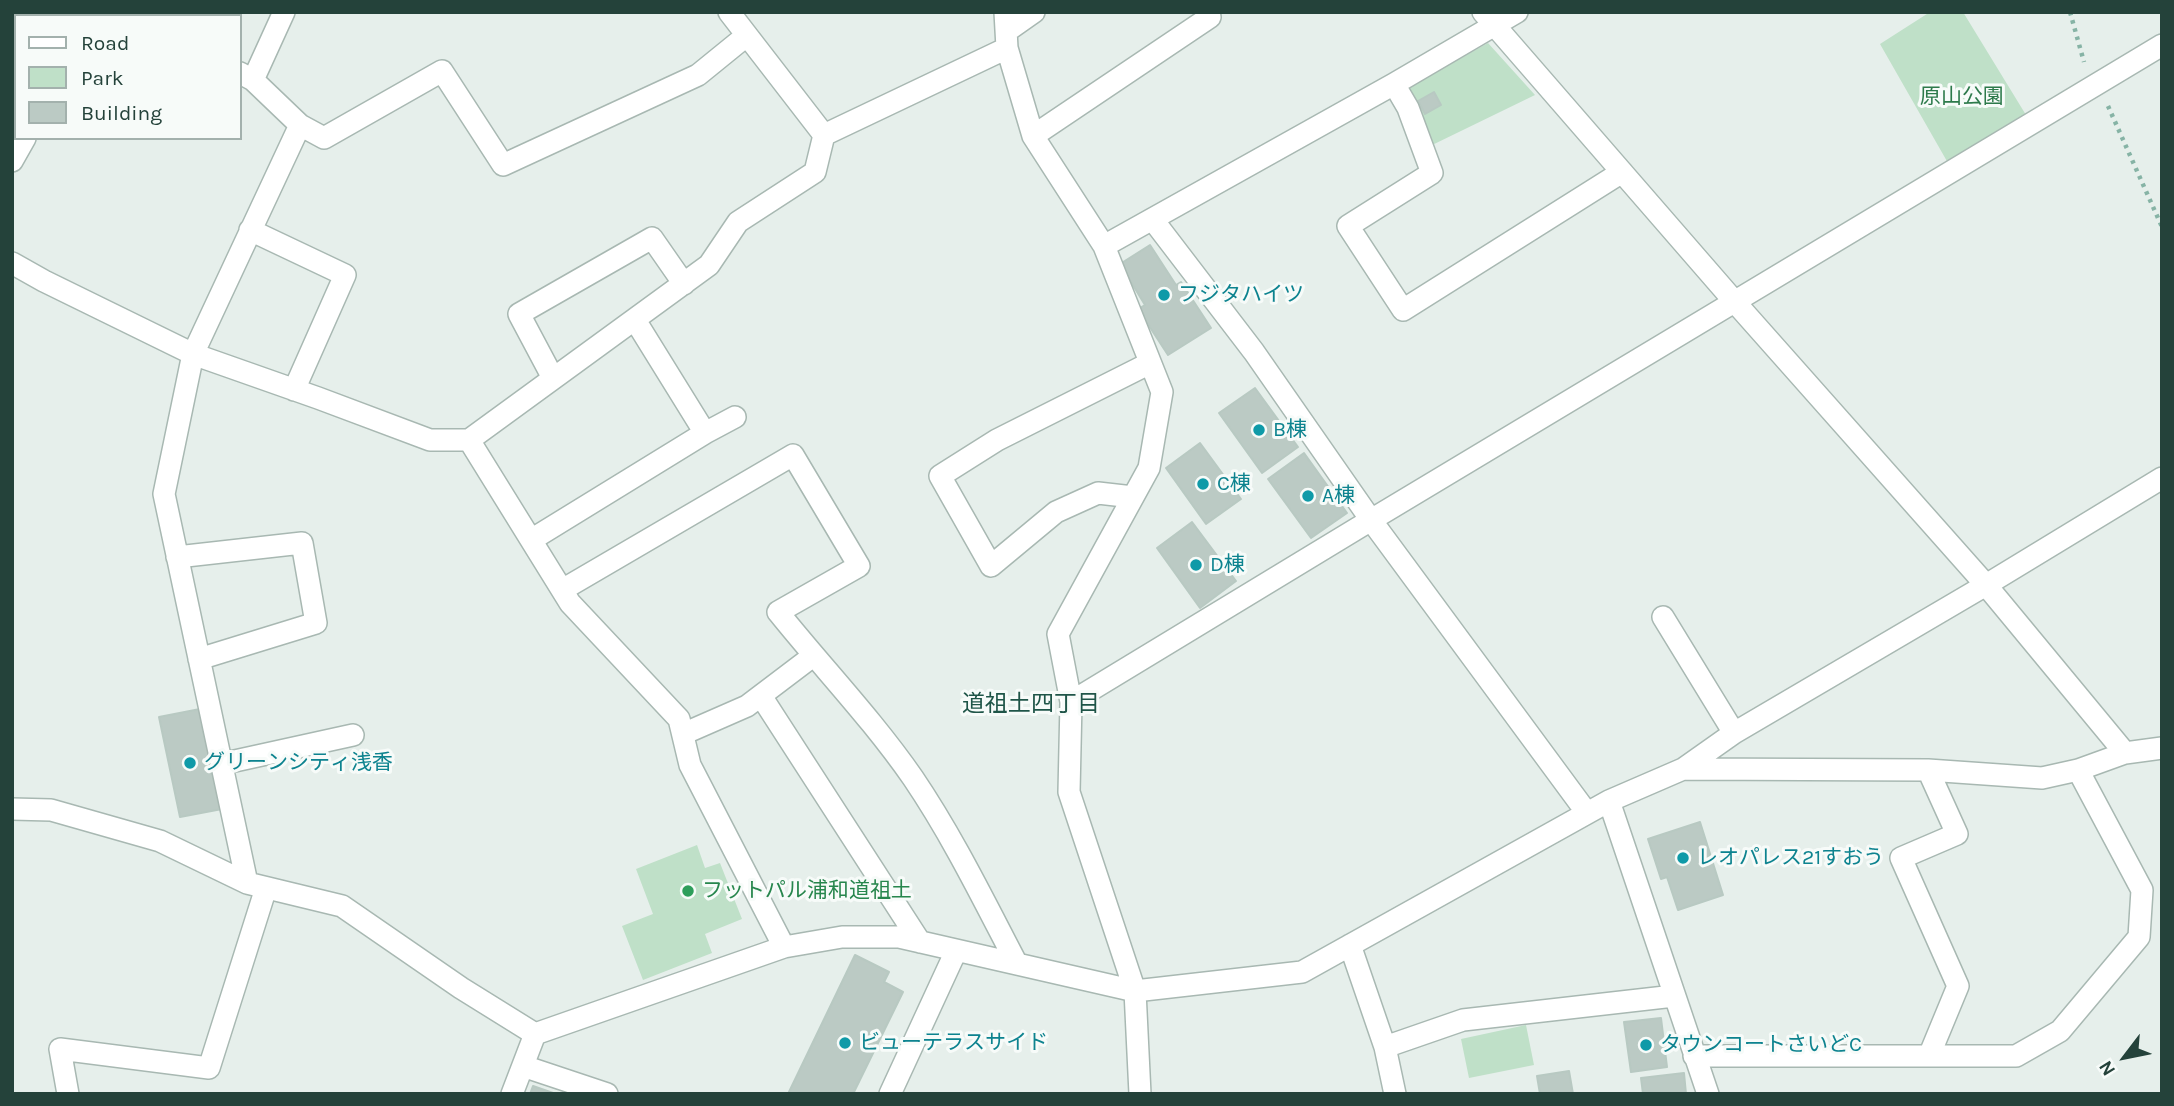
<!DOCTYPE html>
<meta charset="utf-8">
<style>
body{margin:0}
#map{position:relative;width:2174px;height:1106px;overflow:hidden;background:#e6efeb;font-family:Karla,sans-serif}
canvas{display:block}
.frame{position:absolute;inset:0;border:14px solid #24423a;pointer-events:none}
.legend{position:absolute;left:14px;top:14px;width:228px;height:126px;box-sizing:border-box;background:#f7fbf9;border:2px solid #a3b1ad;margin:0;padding:9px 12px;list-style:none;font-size:21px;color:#24423a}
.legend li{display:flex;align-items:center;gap:14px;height:35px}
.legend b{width:35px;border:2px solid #a3b1ad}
.north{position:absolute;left:2090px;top:1022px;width:70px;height:70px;-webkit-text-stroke:5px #f7fbf9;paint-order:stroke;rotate:238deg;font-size:19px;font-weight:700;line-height:28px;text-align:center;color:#24423a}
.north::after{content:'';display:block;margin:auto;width:24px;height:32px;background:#24423a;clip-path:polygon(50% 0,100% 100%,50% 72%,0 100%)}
</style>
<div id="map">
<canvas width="2174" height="1106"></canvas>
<div class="frame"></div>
<ul class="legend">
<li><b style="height:9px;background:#fff"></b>Road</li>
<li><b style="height:19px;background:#bfe0c8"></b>Park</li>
<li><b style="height:19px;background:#bbcac4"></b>Building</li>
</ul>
<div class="north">N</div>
</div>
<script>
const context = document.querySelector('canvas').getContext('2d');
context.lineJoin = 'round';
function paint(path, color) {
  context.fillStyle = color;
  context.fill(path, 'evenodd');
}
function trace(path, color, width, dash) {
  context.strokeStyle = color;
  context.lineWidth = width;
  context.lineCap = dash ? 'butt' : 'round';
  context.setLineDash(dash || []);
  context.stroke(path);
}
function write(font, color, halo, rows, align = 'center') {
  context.font = font + ' Karla,"Noto Sans JP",sans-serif';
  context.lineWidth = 6;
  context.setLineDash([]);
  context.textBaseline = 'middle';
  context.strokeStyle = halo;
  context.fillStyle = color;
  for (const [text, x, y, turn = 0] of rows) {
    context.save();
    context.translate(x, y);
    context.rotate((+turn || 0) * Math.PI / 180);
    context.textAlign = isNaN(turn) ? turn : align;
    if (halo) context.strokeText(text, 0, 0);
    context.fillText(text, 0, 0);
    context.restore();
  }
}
const green = new Path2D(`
 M1930,12H1963L2026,115L1948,163L1880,44Z
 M1488,43L1535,95L1426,148L1403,90Z
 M697,845L705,868L720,863L742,919L705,934L712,953L643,980L622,926L653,914L636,869Z
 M1526,1025L1534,1065L1469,1078L1461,1039Z`);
const building = new Path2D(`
 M1434,92L1441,105L1425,114L1418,101Z
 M1150,245L1176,285L1181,282L1211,328L1168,355L1138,309L1145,305L1120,264Z
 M1255,388L1298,447L1262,473L1219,413Z
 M1200,443L1241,499L1206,524L1166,468Z
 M1304,453L1347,513L1311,538L1268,479Z
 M1192,522L1236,581L1200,608L1157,548Z
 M200,709L222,809L180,817L159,717Z
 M1700,822L1723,895L1678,910L1667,877L1661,879L1648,839Z
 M855,955L889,972L884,982L903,992L853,1094H788Z
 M1661,1018L1667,1067L1631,1072L1624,1022Z
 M1569,1071L1573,1094H1540L1537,1076Z
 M1684,1073L1686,1094H1643L1641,1078Z
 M533,1086L556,1094H530Z`);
const path = new Path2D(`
 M2070,12L2084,62
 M2108,106L2162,227`);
const street = new Path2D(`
 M82,12L86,16
 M134,12L140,16
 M729,12L824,135L1007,48
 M1005,12L1007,48L1033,136L1104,246L1162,392L1149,468L1058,634L1071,702L1069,792L1135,991L1140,1094
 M1483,12L1734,301L1986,585L2125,753L2162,748
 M1007,31L1034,12
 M240,73L253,80L300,125L324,138L442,71L503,165L698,75L746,36
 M253,80L284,12
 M1394,84L1408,108L1432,173L1348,226L1403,310L1622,172
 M1033,136L1210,17L1207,12
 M12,161L25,138
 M1153,220L1254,352L1371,520L1587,813
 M250,230L345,275L294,390
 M1104,246L1394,84L1517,12
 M12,263L44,281L193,354L318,398L430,440H469L709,265L738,222L815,172L824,135
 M635,320L705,433
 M553,378L519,314L652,238L684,284
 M469,440L570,603L679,719L690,765L784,947L842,937H899L1135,991L1302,972L1609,801L1683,769L1734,733L1986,585L2162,478
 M1133,497L1098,493L1056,512L991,566L940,476L997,440L1150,363
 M531,540L705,433L735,417
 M177,557L302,543L316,623L199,659
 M562,590L793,455L859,566L778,612C823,668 872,719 913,778C953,837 984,901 1017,964
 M1663,617L1734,733
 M761,696L920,942
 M1071,702L1371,520L2162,45
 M683,734L747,706L813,656
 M221,764L353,735
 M1683,769L1928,770L2042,778L2078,770L2125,753
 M1928,770L1957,834L1901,858L1958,986L1929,1056
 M1609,801L1708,1094
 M12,809L51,810L160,841L247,883L342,906L461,988L535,1034L512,1094
 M247,883L164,494L193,354L300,125
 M1350,945L1385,1047L1463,1020L1674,996
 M535,1034L784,947
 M1385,1047L1395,1094
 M1694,1056H2016L2060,1031L2139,937L2142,890L2078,770
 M523,1066L607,1094
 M68,1094L60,1049L209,1068L266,888
 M890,1094L956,951`);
const markers = [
 [1164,295,7,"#0f9aa8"],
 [1259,430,7,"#0f9aa8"],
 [1203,484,7,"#0f9aa8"],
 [1308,496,7,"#0f9aa8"],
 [1196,565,7,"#0f9aa8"],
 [190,763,7,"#0f9aa8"],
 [1683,858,7,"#0f9aa8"],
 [688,891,7,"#2e9e5b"],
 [845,1043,7,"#0f9aa8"],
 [1646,1045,7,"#0f9aa8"]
];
const parkNames = [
 ["原山公園",1962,97]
];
const cultureNames = [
 ["フジタハイツ",1178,295],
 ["B棟",1273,430],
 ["C棟",1217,484],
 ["A棟",1322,496],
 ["D棟",1210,565],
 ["グリーンシティ浅香",204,763],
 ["レオパレス21すおう",1697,858],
 ["ビューテラスサイド",859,1043],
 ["タウンコートさいどC",1660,1045]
];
const leisureNames = [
 ["フットパル浦和道祖土",702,891]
];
const neighbourhoodNames = [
 ["道祖土四丁目",1031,704]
];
paint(green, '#bfe0c8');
paint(building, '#bbcac4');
trace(building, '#b8c9c2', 2);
trace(street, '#a8b8b2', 24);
trace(path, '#86b3a5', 4.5, [3.5, 5]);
trace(street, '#fff', 21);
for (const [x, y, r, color] of markers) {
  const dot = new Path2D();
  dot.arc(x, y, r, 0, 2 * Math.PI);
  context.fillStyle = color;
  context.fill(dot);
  trace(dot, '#f7fbf9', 2.5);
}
write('21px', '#2d7a4b', '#f7fbf9', parkNames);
write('21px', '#0d838f', '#f7fbf9', cultureNames, 'left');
write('21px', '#27864d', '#f7fbf9', leisureNames, 'left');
write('23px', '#1f5548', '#f7fbf9', neighbourhoodNames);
</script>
